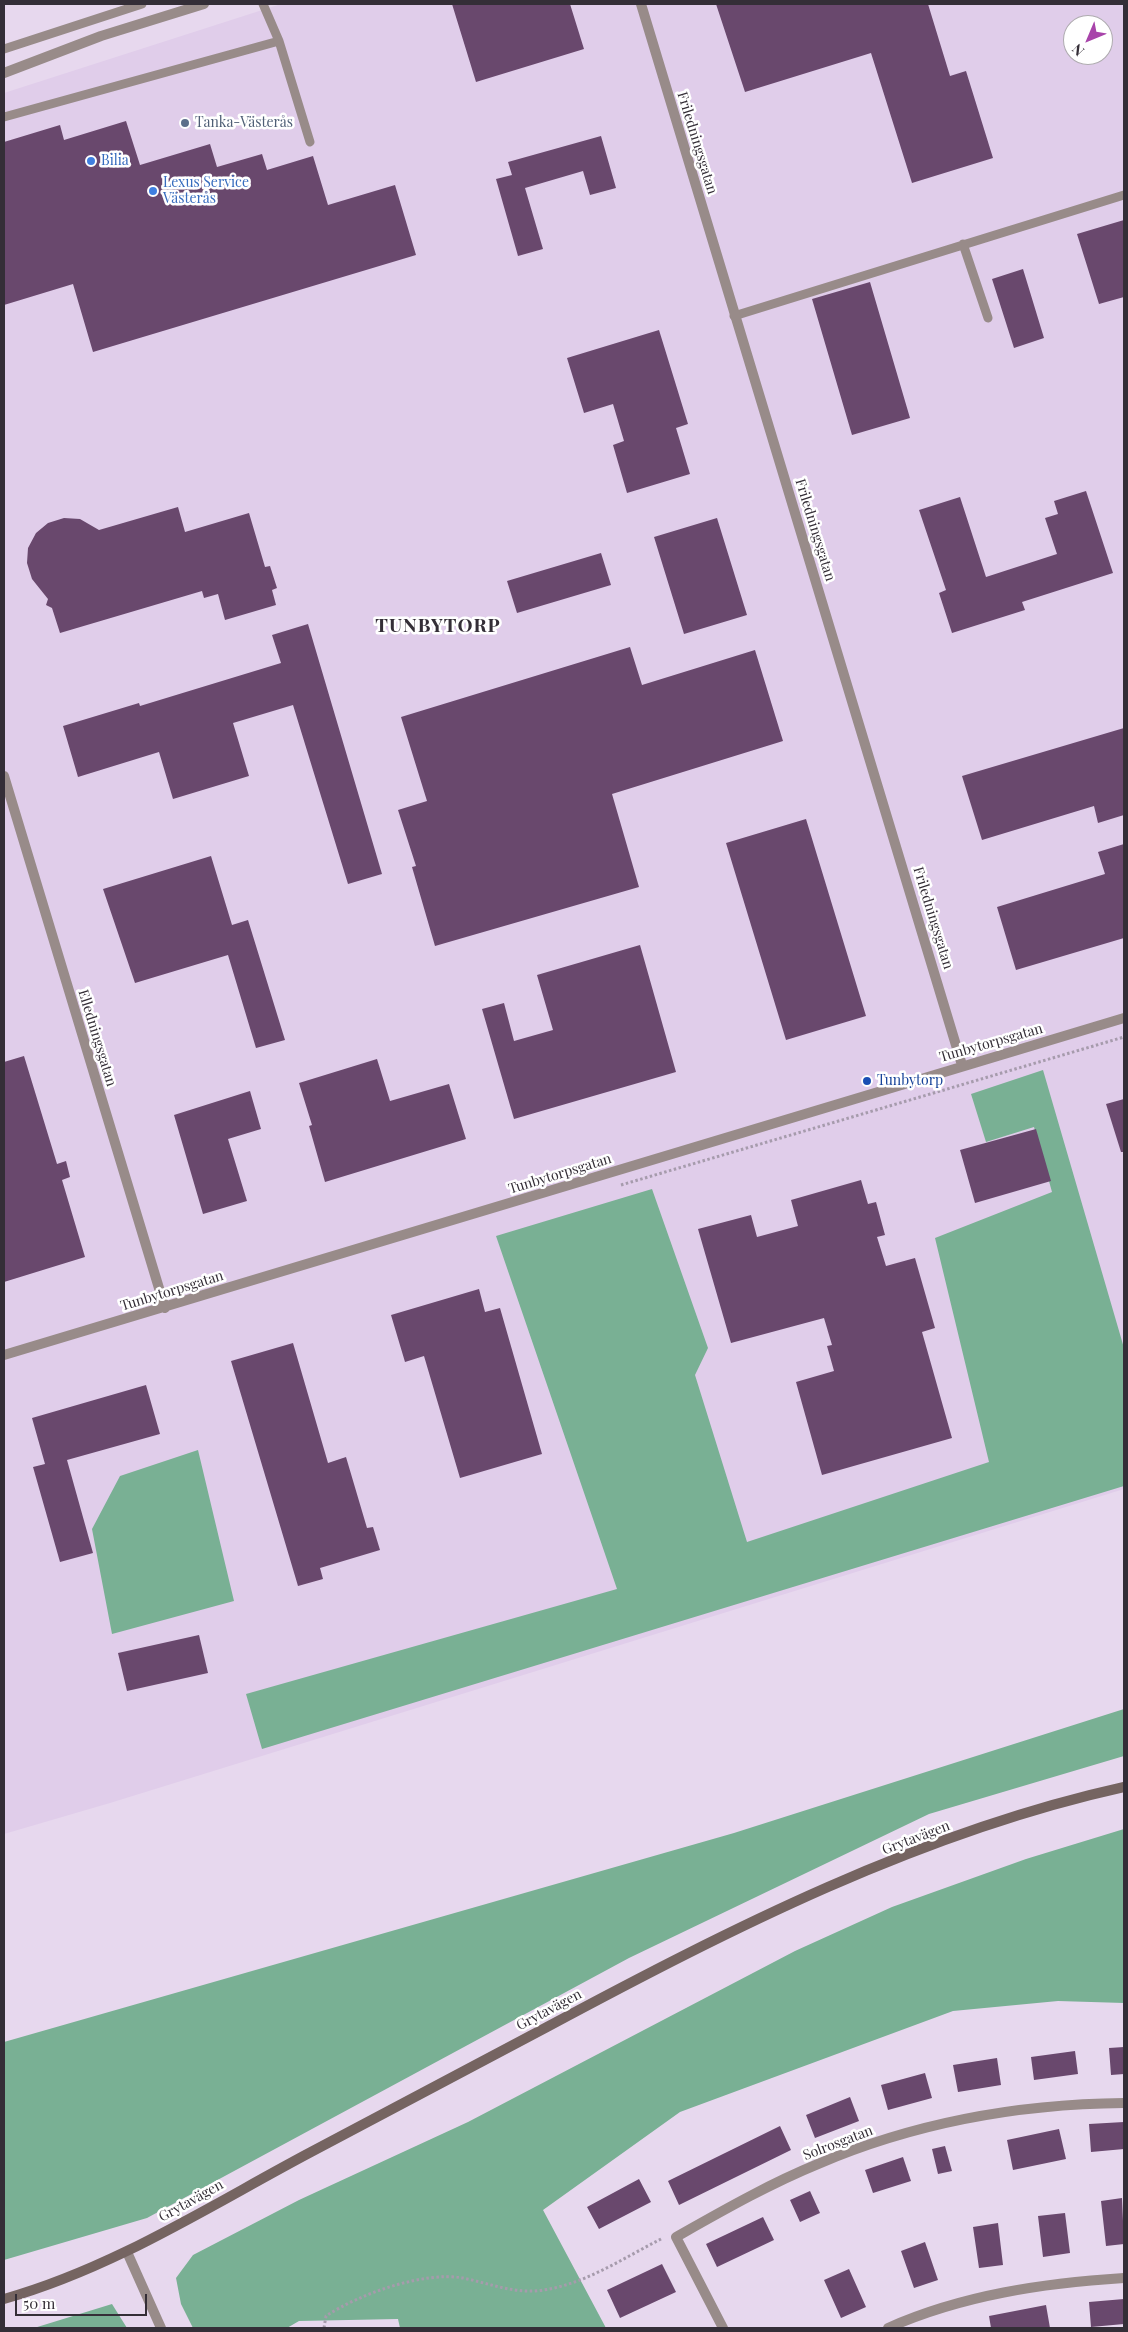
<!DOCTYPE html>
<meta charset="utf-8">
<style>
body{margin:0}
#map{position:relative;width:1128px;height:2332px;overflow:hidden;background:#e7d8ee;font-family:"Playfair Display",serif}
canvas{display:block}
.frame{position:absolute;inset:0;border:5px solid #342e37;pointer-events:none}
.north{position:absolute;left:1063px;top:15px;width:50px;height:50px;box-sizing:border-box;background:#fff;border:1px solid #aeabaf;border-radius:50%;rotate:225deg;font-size:14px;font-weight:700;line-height:20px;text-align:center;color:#342e37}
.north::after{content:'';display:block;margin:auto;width:18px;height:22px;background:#a844aa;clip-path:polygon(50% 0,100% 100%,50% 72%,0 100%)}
.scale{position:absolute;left:15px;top:2294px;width:132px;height:22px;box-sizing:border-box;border:2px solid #342e37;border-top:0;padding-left:6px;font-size:15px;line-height:18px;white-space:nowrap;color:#342e37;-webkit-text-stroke:4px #fff;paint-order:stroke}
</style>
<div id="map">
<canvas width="1128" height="2332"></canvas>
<div class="frame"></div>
<div class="north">N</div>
<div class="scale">50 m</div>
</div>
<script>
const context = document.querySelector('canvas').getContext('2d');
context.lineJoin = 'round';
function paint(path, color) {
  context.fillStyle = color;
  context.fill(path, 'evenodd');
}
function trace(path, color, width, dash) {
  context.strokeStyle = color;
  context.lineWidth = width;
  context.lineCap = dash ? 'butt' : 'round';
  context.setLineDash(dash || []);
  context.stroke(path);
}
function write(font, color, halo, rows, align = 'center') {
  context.font = font + ' "Playfair Display",serif';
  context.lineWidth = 5;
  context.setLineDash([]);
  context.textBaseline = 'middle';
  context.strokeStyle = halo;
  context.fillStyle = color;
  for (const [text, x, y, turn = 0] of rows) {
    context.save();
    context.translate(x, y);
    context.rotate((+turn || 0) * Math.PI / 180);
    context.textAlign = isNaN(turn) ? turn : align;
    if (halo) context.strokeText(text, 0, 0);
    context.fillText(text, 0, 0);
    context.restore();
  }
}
const built = new Path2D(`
 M281,4H1124V1489L110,1803L4,1834V93ZM1073,25H1103V55H1073Z`);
const forest = new Path2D(`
 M1043,1070L1124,1348V1486L262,1749L246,1694L617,1589L496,1236L652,1189L708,1348L695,1375L747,1542L989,1462L935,1238L1052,1192L1034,1127L986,1142L971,1094Z
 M198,1450L234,1601L112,1634L92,1529L120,1476Z
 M1124,1709V1756L929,1814L629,1958L147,2218L4,2260V2042L734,1833Z
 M1124,1829V2003L1058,2001L953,2011L680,2112L543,2210L606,2328H400L398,2319L299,2321L287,2328H193L181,2304L176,2278L193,2255L299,2200L468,2122L795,1951L892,1907L1026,1859Z
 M112,2304L127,2328H34Z`);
const building = new Path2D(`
 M452,4H570L584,49L476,82Z
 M716,4H928L950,76L966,71L993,158L912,183L871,53L745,92Z
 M126,121L140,165L210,144L217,167L262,154L267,170L313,156L328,205L395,185L416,255L93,352L73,284L4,305V142L60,125L64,140Z
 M601,136L616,188L590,195L583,171L525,188L543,249L518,256L496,179L512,175L508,162Z
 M1124,220V297L1099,304L1077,234Z
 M1023,269L1044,338L1014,348L992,279Z
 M870,282L910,418L852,435L812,299Z
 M659,330L688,424L676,428L690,474L627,493L613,445L624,441L613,404L584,413L567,358Z
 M1086,491L1113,573L1022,602L1025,610L952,633L939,593L946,590L919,510L960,497L986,577L1057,554L1045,518L1058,514L1054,501Z
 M178,507L185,532L249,513L265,567L270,566L277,588L272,590L276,605L225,620L218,594L204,598L202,591L60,633L52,608L46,605L48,599L32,579L27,563L28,548L36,533L48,523L64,518L80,519L99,530Z
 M717,518L747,615L684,634L654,537Z
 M601,553L611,585L517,613L507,581Z
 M308,624L382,874L348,884L293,705L233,723L249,776L173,799L159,752L78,777L63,726L139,703L140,706L281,663L272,635Z
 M630,647L642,685L755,650L783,741L612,794L639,887L435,946L412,867L416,866L398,810L427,801L401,717Z
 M1124,728V815L1098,823L1094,806L982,840L962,776Z
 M806,819L866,1016L786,1040L726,843Z
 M1124,844V938L1016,970L997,907L1105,874L1098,852Z
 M211,856L232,925L248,920L285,1040L256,1048L228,955L135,983L103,889Z
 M640,945L676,1072L514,1119L482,1009L504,1003L514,1041L553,1030L537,975Z
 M24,1056L57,1164L66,1161L70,1177L62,1180L85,1257L4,1282V1062Z
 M377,1059L390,1101L449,1084L466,1139L325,1182L309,1126L312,1125L299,1083Z
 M250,1091L261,1129L228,1139L247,1201L203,1214L174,1115Z
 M1124,1099V1152H1121L1106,1104Z
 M1036,1129L1051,1181L975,1203L960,1150Z
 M861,1180L868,1204L876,1202L885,1235L877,1237L886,1266L915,1258L935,1328L922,1332L952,1438L822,1475L796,1382L834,1371L827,1346L832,1345L824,1318L731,1343L698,1229L751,1215L757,1237L798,1226L791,1200Z
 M479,1289L485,1312L500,1308L542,1454L460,1478L424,1356L405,1362L391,1315Z
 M293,1343L328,1463L346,1457L367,1528L373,1527L380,1550L320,1568L323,1579L298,1586L231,1361Z
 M146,1385L160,1434L67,1460L93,1553L60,1562L33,1467L45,1464L32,1418Z
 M199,1635L208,1673L127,1691L118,1653Z
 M1124,2047V2074L1111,2075L1109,2048Z
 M1075,2051L1078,2074L1034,2080L1031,2057Z
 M997,2058L1001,2085L958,2092L953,2065Z
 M925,2073L932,2098L888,2110L881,2085Z
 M850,2097L859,2121L815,2138L806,2115Z
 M1124,2122V2149L1091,2152L1089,2124Z
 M780,2126L791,2150L679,2205L668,2181Z
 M1059,2129L1066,2159L1013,2170L1007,2140Z
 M945,2146L952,2171L938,2174L932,2149Z
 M903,2157L911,2181L873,2193L865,2170Z
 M639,2179L651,2202L599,2229L587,2207Z
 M810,2191L820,2213L800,2222L790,2200Z
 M1122,2198L1124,2244L1106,2246L1101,2201Z
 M1065,2213L1070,2253L1043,2257L1038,2216Z
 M763,2217L774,2240L717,2267L706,2244Z
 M998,2223L1003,2265L979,2268L973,2227Z
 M925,2242L938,2280L914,2288L901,2251Z
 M662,2264L676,2292L620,2318L607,2290Z
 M849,2269L866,2307L841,2318L824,2280Z
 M1124,2299V2324L1091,2327L1089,2302Z
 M1046,2305L1050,2328H991L989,2316Z`);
const path = new Path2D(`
 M621,1185L1124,1037
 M324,2328L326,2316C359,2294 424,2271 463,2278C487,2283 510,2292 534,2291C580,2288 623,2258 663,2238`);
const lane = new Path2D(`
 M263,4L279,41L310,142
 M4,49L142,4
 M4,117L279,41
 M963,244L988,318
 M734,316L1124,195`);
const street = new Path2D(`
 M641,4L962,1065
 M4,73L101,36L204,4
 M4,776L165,1308
 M4,1355L1124,1018
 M127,2252L161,2328
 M723,2328L676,2237C722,2211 769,2184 818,2164C914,2123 1020,2104 1124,2103
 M888,2328C962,2295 1044,2283 1124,2278`);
const secondary = new Path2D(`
 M4,2299C114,2268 211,2205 311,2152C390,2110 468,2069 547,2027C730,1929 920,1832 1124,1787`);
const markers = [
 [185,123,5,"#5c6f8a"],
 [91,161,5,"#3f7fe0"],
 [153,191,5,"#3f7fe0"],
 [867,1081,5,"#1a4fb4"]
];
const serviceNames = [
 ["Tanka-Västerås",195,123]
];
const streetNames = [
 ["Friledningsgatan",697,143,73],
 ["Friledningsgatan",815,530,73],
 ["Friledningsgatan",933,918,73],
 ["Elledningsgatan",97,1038,73],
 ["Tunbytorpsgatan",991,1043,-16],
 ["Tunbytorpsgatan",560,1174,-17],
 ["Tunbytorpsgatan",172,1291,-17],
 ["Grytavägen",916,1838,-21],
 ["Grytavägen",549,2010,-28],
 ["Solrosgatan",838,2143,-21],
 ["Grytavägen",191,2201,-29]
];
const shopNames = [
 ["Bilia",101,161],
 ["Lexus Service",163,183],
 ["Västerås",163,199]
];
const transitNames = [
 ["Tunbytorp",877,1081]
];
const districtNames = [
 ["TUNBYTORP",438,626]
];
paint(built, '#e0cdea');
paint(forest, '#79b094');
paint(building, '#69486d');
trace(path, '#a69bac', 3, [2.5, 2.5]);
trace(lane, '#988b89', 9);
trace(street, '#988b89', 10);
trace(secondary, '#756461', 10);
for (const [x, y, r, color] of markers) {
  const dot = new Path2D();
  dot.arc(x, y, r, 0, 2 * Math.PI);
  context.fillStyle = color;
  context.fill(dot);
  trace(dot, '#fff', 2);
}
write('14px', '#4e5e75', '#fff', serviceNames, 'left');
write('14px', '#342e37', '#fff', streetNames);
write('14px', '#366cbe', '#fff', shopNames, 'left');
write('14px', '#164399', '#fff', transitNames, 'left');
context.letterSpacing = '1px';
write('bold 19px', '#342e37', '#fff', districtNames);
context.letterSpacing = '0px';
</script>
